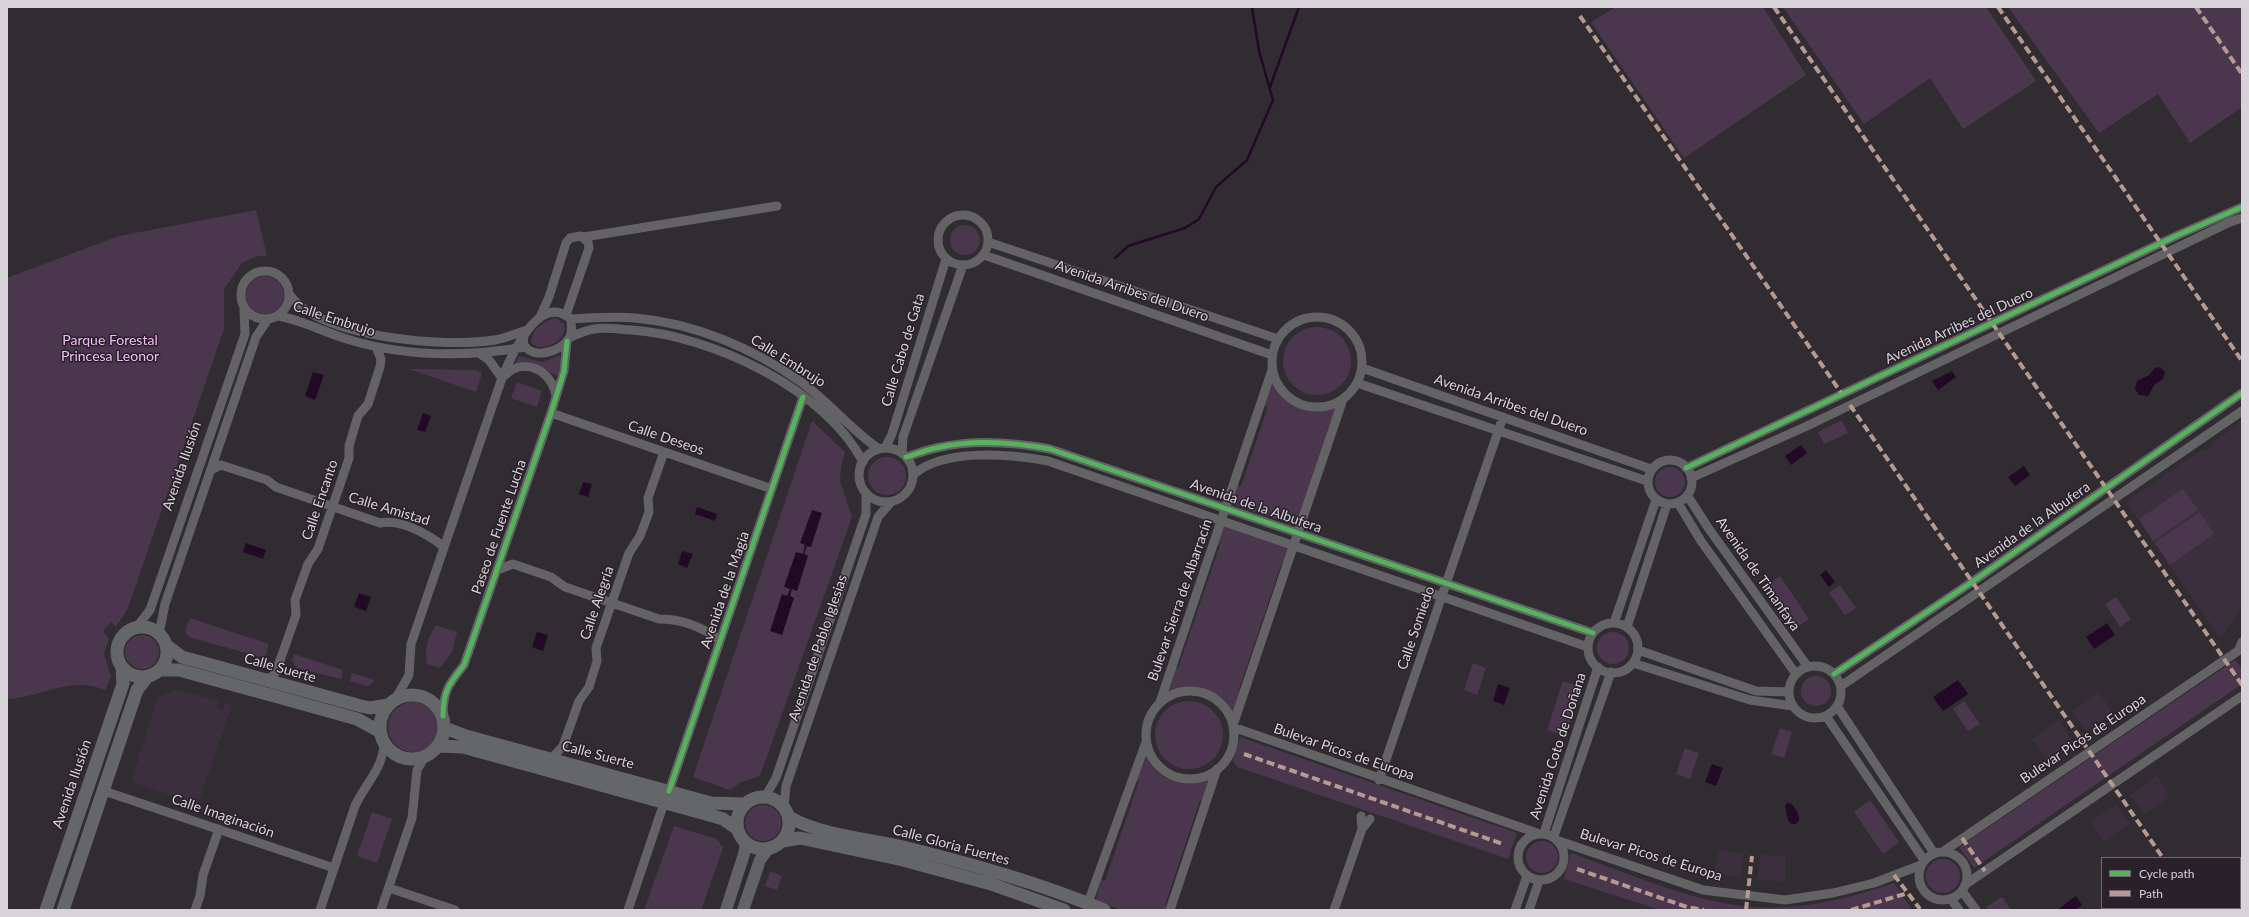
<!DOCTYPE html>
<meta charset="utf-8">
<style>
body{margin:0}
#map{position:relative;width:2249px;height:917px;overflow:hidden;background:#312c32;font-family:Lato,sans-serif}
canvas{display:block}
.frame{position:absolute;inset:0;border:8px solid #d7d1d8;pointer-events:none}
.legend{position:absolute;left:2101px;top:857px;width:140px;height:52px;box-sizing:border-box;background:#29202a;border:1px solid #6f6770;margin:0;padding:5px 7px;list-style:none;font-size:12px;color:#d7d1d8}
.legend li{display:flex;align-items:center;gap:8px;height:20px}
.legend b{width:20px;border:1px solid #6f6770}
</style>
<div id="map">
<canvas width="2249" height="917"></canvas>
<div class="frame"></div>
<ul class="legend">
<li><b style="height:5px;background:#56b35d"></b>Cycle path</li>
<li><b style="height:5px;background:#b69a8f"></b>Path</li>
</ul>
</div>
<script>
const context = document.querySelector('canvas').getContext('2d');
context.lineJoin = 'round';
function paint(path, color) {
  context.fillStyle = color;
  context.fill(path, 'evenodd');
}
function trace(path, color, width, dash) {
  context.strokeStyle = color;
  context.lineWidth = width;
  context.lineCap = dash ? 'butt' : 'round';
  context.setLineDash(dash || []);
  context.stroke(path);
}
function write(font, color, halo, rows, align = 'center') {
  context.font = font + ' Lato,sans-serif';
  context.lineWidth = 3;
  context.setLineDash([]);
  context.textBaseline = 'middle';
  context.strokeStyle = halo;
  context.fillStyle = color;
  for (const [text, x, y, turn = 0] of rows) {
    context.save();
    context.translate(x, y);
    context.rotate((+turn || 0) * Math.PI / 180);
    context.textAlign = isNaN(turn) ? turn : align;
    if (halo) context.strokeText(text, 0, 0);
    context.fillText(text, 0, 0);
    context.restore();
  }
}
const built = new Path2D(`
 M2242,422V606L2231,624L2225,629L2227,632L2220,638L2126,502L2203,449L2207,450L2213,445V442Z
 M176,690L219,701L217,708L223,710L225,703L232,705L198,804L135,783L132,779L158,697Z
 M2099,692L2112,712L2086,731L2072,711Z
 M2059,720L2072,740L2046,759L2032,739Z
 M2157,776L2170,796L2144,815L2130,795Z
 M2116,804L2130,824L2104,842L2090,822Z
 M1719,850L1744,854L1741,878L1714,873Z
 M1760,855L1785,856V881L1757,880Z`);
const green = new Path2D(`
 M1616,7H1763L1806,75L1684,158L1591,22Z
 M1783,7H1986L2036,81L1963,129L1930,78L1864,124Z
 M2008,7H2242V107L2190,143L2158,94L2099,133Z
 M256,210L267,256H257L242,263L224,289V329L128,608L116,627L111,622L103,631L109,638L104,655L111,676L105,690C71,675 40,698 7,699V278L119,236Z
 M950 240a15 15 0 1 1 30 0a15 15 0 1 1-30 0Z
 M246 295a19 19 0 1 1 38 0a19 19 0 1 1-38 0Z
 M556,318L564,324C569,340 543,354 531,343C532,329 543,321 556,318Z
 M1283 361a34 34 0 1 1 68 0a34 34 0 1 1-68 0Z
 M560,355L561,365L557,376L536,364L530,363L513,367L519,356L542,362Z
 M409,369L476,370L482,373L476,392Z
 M1273,381C1287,404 1313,417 1339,404L1328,428L1296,526L1234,505L1232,502L1238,485L1241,486L1268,407L1264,406Z
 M517,382L542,391L537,407L511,398Z
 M1842,420L1848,433L1824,444L1818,432Z
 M812,421L845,452L841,467L840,481L852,517L760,776L741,782L730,790L693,777Z
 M868 476a19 19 0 1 1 38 0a19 19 0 1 1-38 0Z
 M1655 482a15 15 0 1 1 30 0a15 15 0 1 1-30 0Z
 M2183,489L2198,510L2153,541L2139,519Z
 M2199,512L2214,534L2170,565L2155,543Z
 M1224,526L1291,548L1285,566L1281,565L1239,689L1241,691L1233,715C1217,691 1193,679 1166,693L1174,667L1178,668L1220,545L1217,544Z
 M1780,576L1809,619L1794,629L1765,586Z
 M1840,585L1856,608L1845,615L1829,593Z
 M2116,597L2131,619L2120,627L2105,604Z
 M190,618L269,644L266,655L260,657L189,637L185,631Z
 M436,625L457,632L452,652L440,668L427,664C424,648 428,638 436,625Z
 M1597 648a16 16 0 1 1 32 0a16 16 0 1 1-32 0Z
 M125 652a17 17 0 1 1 34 0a17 17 0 1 1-34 0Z
 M294,654L343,670L341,679L297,668L292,660Z
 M2235,660L2242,669V684L1974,868L1959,847Z
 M1473,663L1486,668L1477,695L1464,690Z
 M352,673L374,680L371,685L367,686L350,681Z
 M1801 691a15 15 0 1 1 30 0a15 15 0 1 1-30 0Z
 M1563,681L1581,687L1565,736L1547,730Z
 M1964,701L1980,724L1968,731L1953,709Z
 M1155 735a34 34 0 1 1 68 0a34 34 0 1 1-68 0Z
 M388 727a25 25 0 1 1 50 0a25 25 0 1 1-50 0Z
 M1780,728L1792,732L1784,758L1771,754Z
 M1240,737L1517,833L1508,859L1237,767L1233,761Z
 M1685,748L1699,753L1690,779L1676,774Z
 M1145,754C1159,783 1182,788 1211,777L1203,801L1200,800L1165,905L1167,906L1166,910H1121L1096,900L1101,880L1105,881L1139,781L1136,780Z
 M1870,800L1899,842L1883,854L1854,812Z
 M745 823a18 18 0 1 1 36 0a18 18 0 1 1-36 0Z
 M372,812L392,819L377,863L357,856Z
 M674,826L717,839L723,848L701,910H644Z
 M1526 857a16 16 0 1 1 32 0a16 16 0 1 1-32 0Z
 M1571,853C1625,872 1697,904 1754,907C1803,910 1848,899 1894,883L1911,908L1903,910H1660L1564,879Z
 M1926 876a17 17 0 1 1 34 0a17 17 0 1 1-34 0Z
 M770,871L782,876L777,890L765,886Z
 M2002,897L2011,910H1988L1986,907Z`);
const water = new Path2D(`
 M2160,367L2165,372L2163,379L2155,384L2148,396L2139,395L2135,389L2137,381L2149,375L2155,368Z
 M1952,371L1956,377L1938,390L1932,381Z
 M313,372L324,375L315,400L305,396Z
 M423,413L431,416L425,432L417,430Z
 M1801,445L1807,453L1791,465L1785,456Z
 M2024,466L2030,475L2015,486L2008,477Z
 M583,482L592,484L588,497L579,494Z
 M697,507L717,514L715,521L695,514Z
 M812,510L822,513L811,547L807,546L804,554L808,556L797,591L792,589L790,596L794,598L782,635L770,631L782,594L787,596L790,589L784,587L796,552L803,554L805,545L800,543Z
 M246,543L266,550L263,559L243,552Z
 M682,551L693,554L687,568L678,564Z
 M1826,570L1835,582L1829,587L1820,575Z
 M359,593L371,597L366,611L354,607Z
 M2107,623L2115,635L2094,649L2086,637Z
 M537,632L548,635L543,651L532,647Z
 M1958,680L1968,694L1943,711L1933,697Z
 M1498,684L1510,688L1504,705L1493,701Z
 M1712,764L1723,768L1716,786L1705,782Z
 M1788,802C1794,804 1800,815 1799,820L1796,824H1791L1788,820L1785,806Z
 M2076,896L2082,905L2075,910H2057Z`);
const stream = new Path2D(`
 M1270,87L1299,7
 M1115,258L1128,246L1185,228L1199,219L1216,187L1247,160L1273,100L1259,51L1252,7`);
const minor = new Path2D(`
 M938 240a25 25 0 1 1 50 0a25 25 0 1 1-50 0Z
 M584,237L777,206
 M988,242L1278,339
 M984,255L1272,355
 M241 295a24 24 0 1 1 48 0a24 24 0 1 1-48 0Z
 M290,295C320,338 446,348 495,340C506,338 517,333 527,330
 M278,316C303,320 325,333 350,340C407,357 467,357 525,347
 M540,317L549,297L566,243L570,238L581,236L588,242L589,248L566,315
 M1272 362a45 45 0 1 1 90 0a45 45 0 1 1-90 0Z
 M571,319C592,318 614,316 635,318C694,323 753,348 801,382C829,402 851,430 879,449
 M569,338C594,325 604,328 631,330C710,335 826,389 863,462
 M1362,368L1651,469
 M504,376C524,356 551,370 556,395
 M502,378C511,356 539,291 571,319C571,325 573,332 569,338C562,352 531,361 523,343L524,337
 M1357,383L1647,481
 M551,413L772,489
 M885,448L892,434L946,259
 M859 475a27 27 0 1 1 54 0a27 27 0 1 1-54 0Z
 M902,453L903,437L963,265
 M906,457C916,454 926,450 936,448C974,439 1013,442 1050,449L1593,633
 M1648 482a22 22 0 1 1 44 0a22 22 0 1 1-44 0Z
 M1686,468L2178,235L2242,207
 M211,470L221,465L267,480L276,487L380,523C401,519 428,534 444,547
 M914,474C945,448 1011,454 1048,461L1588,647
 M1691,478L1807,426L2230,222L2242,218
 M1687,495L1709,529L1808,667
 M1678,503L1701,541L1796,674
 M497,570L513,564L551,577L565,587L659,619C681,619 702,627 720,640
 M1614,623L1656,500
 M1588 648a25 25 0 1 1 50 0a25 25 0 1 1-50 0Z
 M1627,627L1667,504
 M136,628L150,610L245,334L244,308
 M159,634L165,604L256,337L268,319
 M1638,650L1756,691L1789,692
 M1633,663L1750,700L1793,706
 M1789 692a26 26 0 1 1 52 0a26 26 0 1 1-52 0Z
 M1834,674L1972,582L2242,393
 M264,680L273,676L277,669L296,615L295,600L308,564L318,549L349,458V446L358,416L368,404L380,367L381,359L376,347
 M1841,686L2242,411
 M1146 735a44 44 0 1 1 88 0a44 44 0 1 1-88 0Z
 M396,698L409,675L411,644L502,378L489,360L479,353
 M1160,702L1272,370
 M1837,706L1934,853
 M443,716C443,691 449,684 464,665L551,413L564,371L567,341
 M1826,716L1924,860
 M1233,725L1343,399
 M1233,727L1537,833
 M551,759L563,746L579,701L589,687L597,661L596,648L629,553L640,536L649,512L648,498L664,452
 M1379,780L1503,417
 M104,791L334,868
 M669,791L803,397
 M765,797L776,778L866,514V493
 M784,807L786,786L878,517L891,502
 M1361,816L1362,829
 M1544,833L1598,667
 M1518 857a23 23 0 1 1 46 0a23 23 0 1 1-46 0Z
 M1554,836L1611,672
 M1559,841L1703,890L1785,900L1833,893L1874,883L1921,865
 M1944,851L2238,651L2242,642
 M1919 876a24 24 0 1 1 48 0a24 24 0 1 1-48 0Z
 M1966,884L2242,696
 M389,888L455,910
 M1962,891L1976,910
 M1951,899L1959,910
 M1088,903L1146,742
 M195,910L200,896L203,875L219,829
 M320,910L355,806C365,784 382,770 384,745
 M381,910L412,818L417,770L424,758
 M628,910L664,803
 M1170,910L1217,769
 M1334,910L1362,829L1370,819
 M1515,910L1527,876
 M1529,910L1539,881`);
const tertiary = new Path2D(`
 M726,910L744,854L746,843
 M743,910L760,860L768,849`);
const secondary = new Path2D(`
 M117 652a25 25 0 1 1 50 0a25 25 0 1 1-50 0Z
 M167,646L182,657L361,706L370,708L388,705
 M161,670H179L278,697L357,719L379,731
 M380 727a32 32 0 1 1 64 0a32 32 0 1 1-64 0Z
 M445,728L466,736L711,803L744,804
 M439,746L463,747L713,816L723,819L736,828
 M737 823a26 26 0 1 1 52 0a26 26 0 1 1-52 0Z
 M789,817C820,835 867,839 903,847C971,864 1040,883 1104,910
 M783,841L800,838L903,860L991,884L1064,910
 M46,910L123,684L122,667
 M63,910L137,690L147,677
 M2240,910L2242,908`);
const quiet = new Path2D(`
 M1774,7L2242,685
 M1998,7L2242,361
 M2196,7L2242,74
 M1580,16L1842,394
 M1850,405L2163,858
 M1244,754L1503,844
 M1962,838L1985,871
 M1577,869L1687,907L1704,910
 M1894,875L1920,909
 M2198,908L2199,910
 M1746,910L1752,856
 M1851,910L1908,893`);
const cycleway = new Path2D(`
 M906,457C916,454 926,450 936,448C974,439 1013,442 1050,449L1593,633
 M1686,468L2178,235L2242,207
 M1834,674L1972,582L2242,393
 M443,716C443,691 449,684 464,665L551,413L564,371L567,341
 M669,791L803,397`);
const streetNames = [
 ["Avenida Arribes del Duero",1132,291,19],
 ["Calle Embrujo",334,319,18],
 ["Avenida Arribes del Duero",1959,326,-25],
 ["Calle Cabo de Gata",903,350,-73],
 ["Calle Embrujo",788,361,32],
 ["Avenida Arribes del Duero",1511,405,19],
 ["Calle Deseos",666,438,19],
 ["Avenida Ilusión",182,466,-71],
 ["Calle Encanto",320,500,-71],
 ["Avenida de la Albufera",1256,506,19],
 ["Calle Amistad",389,509,17],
 ["Avenida de la Albufera",2032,525,-35],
 ["Paseo de Fuente Lucha",499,527,-71],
 ["Avenida de Timanfaya",1758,574,55],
 ["Avenida de la Magia",725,590,-71],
 ["Bulevar Sierra de Albarracín",1180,600,-71],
 ["Calle Alegría",597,603,-71],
 ["Calle Somiedo",1416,628,-71],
 ["Avenida de Pablo Iglesias",818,648,-71],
 ["Calle Suerte",280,668,16],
 ["Bulevar Picos de Europa",2083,739,-34],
 ["Avenida Coto de Doñana",1558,746,-72],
 ["Bulevar Picos de Europa",1344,752,19],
 ["Calle Suerte",598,755,15],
 ["Avenida Ilusión",72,784,-71],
 ["Calle Imaginación",223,816,19],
 ["Calle Gloria Fuertes",951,845,15],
 ["Bulevar Picos de Europa",1651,855,17]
];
const parkNames = [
 ["Parque Forestal",110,340],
 ["Princesa Leonor",110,356]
];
paint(built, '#3b2f3d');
paint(green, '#4a374d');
paint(water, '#220925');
trace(stream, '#220925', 2.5);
trace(minor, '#636365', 9);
trace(tertiary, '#636365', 12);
trace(secondary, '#656668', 13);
trace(quiet, '#b69a8f', 4, [8, 4]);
trace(cycleway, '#56b35d', 5);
write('14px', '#d7d1d8', '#29202a', streetNames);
write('14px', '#f1bdf7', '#29202a', parkNames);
</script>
